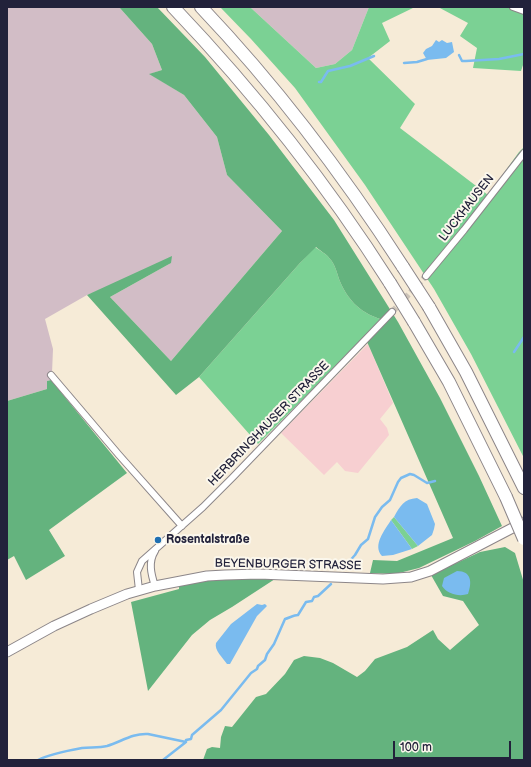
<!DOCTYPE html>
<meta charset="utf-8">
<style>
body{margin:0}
#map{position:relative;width:531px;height:767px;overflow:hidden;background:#f6ebd7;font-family:"Balsamiq Sans",sans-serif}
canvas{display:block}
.frame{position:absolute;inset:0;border:8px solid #22223b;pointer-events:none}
.scale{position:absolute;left:393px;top:741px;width:118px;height:18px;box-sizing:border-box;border:2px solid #22223b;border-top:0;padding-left:5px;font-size:12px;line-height:14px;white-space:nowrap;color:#22223b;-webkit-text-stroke:3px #fbf7ec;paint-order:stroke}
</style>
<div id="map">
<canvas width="531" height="767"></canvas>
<div class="frame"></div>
<div class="scale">100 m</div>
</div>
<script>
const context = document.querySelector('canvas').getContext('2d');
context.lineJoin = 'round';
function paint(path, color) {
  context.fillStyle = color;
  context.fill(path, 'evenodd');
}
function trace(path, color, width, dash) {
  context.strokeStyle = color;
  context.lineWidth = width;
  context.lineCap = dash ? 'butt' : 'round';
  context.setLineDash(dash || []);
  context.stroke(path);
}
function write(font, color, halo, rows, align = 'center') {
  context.font = font + ' "Balsamiq Sans",sans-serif';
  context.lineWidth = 4;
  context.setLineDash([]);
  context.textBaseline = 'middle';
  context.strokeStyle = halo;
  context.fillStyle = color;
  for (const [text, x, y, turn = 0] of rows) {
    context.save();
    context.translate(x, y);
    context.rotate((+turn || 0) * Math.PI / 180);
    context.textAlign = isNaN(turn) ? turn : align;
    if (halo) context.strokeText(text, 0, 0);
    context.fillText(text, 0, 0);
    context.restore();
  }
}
const built = new Path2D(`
 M368,344L393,403L380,419L387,428L389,435L358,473L345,471L337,462L324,475L281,433Z`);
const industrial = new Path2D(`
 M7,7H119L152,44L162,70L150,74L184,95L217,137L227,175L282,231L171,361L110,297L171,263L87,295L45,319L53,349L52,373L51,380L47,381V389L7,401Z
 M250,7H369L352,50L335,64L316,68Z`);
const green = new Path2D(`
 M220,7H250L316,68L335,64L352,50L369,7H415L382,23L390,41L368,58L415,104L400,128L488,195L519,152L524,147V458L471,354L434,289L365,185L295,88L251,39Z
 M438,7H524V62L521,71L473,68L477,48L460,36L468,23Z
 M315,247C320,251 327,254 330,259C335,264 337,273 339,279C347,299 359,312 380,319L364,338L258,444L199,377L300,263Z
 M394,517L418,546L412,549L391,520Z`);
const forest = new Path2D(`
 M119,7H157L205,57L269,135L334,220L398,322L440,398L479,476L502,526L475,541L419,568L395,574L370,573L373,560L397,561L453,538L368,344L364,338L380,319C359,312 347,299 339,279C337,273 335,264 330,259C327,254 320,251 316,247L300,263L199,377L176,395L87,295L172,256L171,263L110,297L171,361L282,231L227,175L217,137L184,95L149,74L162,70L152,44Z
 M51,380L127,473L49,530L65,556L26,580L14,556L7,560V401L47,389V381Z
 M505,547L515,553L524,583V760H203L207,749L212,747L220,748L221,737L225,726L232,727L256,697L266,694L285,674L294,660L304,656L320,658L333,663L357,677L365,671L375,659L407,647L433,630L438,639L450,650L479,625L463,601L443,596L431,575L480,552Z
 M241,578L275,579L232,607L210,620L192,635L148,691L131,602L179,589V586L207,581Z`);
const water = new Path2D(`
 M436,40L439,42L442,40L447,43L452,42L454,52L446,58L427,60L423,53L426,49L432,46Z
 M417,498L427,504L435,524L434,529L432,535L418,546L394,517C400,506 404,499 417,498Z
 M391,520L412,549L393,555L382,556C372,545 385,530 391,520Z
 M457,571C472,571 472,583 468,594C459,597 447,594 442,586L444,578Z
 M257,604L262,605L265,604L267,606L257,616L230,664H227C223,658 214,650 216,643L231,624Z`);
const stream = new Path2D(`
 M459,55L462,61H466L499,59L524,54
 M404,63L417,62L427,59
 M319,82H321L328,71L350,66L374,56
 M514,352L524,337
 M346,565L355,555L361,545L368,539L375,517L382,507L390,500L398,482L401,478L410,474L414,475L427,483L435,481
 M38,760C48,755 71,750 82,748C90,747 99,748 107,746C121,742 132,733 148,734L186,742
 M163,760L186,742V740L191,739L192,735L221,710L251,673L257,669L258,666L265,660L267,654L274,644L285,619C289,618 294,615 298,615L306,602L312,601L314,597L318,596L331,584`);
const streetTunnel = new Path2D(`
 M392,312L426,276`);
const street = new Path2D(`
 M513,7L524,11
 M426,276L464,230L524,153
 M51,375L119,455L182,526
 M155,586C151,574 148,562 155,551
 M139,590L137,572L142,561L203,507L233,477L392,312`);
const secondary = new Path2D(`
 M7,652L54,626L91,609L127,594L155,586L207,576L225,575L259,574L383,579L411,577L430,571L524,522`);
const highway = new Path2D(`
 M173,7C254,92 327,184 390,283
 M201,7C277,87 343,174 403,267
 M429,307L466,372L524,488
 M414,322L449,382L506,497`);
const highwayBridge = new Path2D(`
 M403,267L429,307
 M390,283L414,322
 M506,497L524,539`);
const markers = [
 [158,540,4,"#1f6fb2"]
];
const streetNames = [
 ["LUCKHAUSEN",467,208,-52],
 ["HERBRINGHAUSER STRASSE",269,424,-46],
 ["BEYENBURGER STRASSE",288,565,1]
];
const poiNames = [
 ["Rosentalstraße",166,540]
];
paint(built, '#f7cfd1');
paint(industrial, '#d2bdc6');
paint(green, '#7bd194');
paint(forest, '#64b37e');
paint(water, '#7abbef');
trace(stream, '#7abbef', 2.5);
trace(streetTunnel, '#ccc3b8', 6, [6, 3]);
trace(street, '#8c8689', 8);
trace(secondary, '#8c8689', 11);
trace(highway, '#8c8689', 14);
trace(street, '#fff', 6);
trace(secondary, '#fff', 9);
trace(highway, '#fff', 12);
trace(highwayBridge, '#8c8689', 14, []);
trace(highwayBridge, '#fff', 12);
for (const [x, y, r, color] of markers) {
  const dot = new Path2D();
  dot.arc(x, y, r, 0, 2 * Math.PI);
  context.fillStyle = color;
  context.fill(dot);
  trace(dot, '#fbf7ec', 1.5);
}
write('12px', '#22223b', '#fbf7ec', streetNames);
write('bold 12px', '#22223b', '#fbf7ec', poiNames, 'left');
</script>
